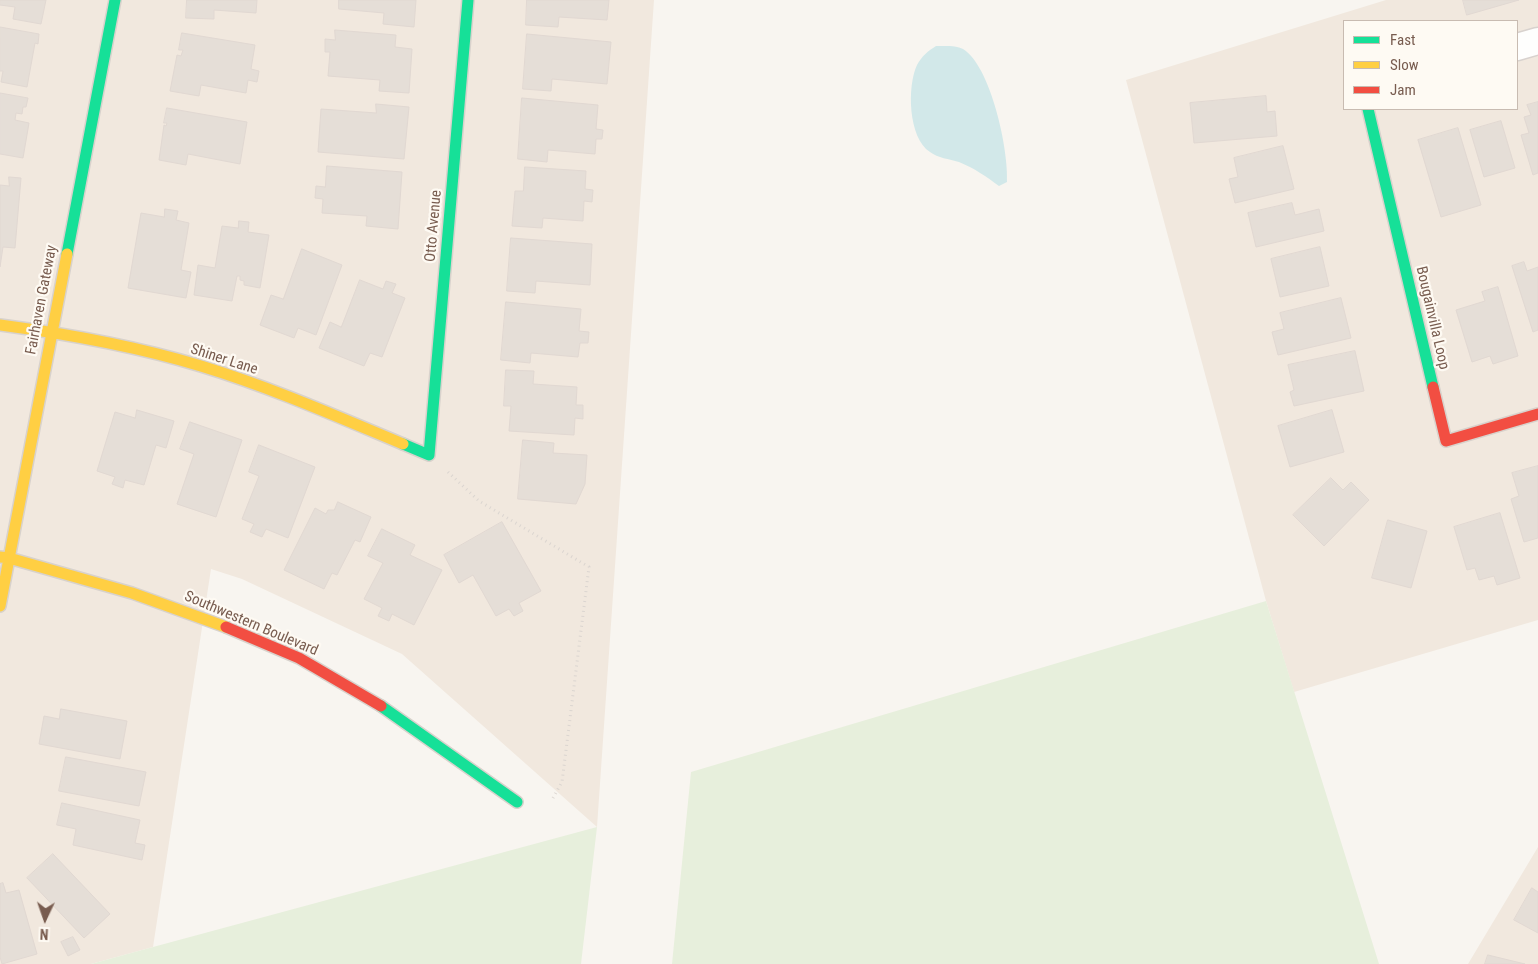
<!DOCTYPE html>
<style>
body{margin:0}
#map{position:relative;width:1538px;height:964px;overflow:hidden;background:#f8f5f0;font-family:"Roboto Condensed",sans-serif}
canvas{display:block}
.legend{position:absolute;left:1343px;top:20px;width:175px;height:90px;box-sizing:border-box;background:#fefaf3;border:1px solid #c8bbb1;margin:0;padding:6px 9px;list-style:none;font-size:15px;color:#785c4f}
.legend li{display:flex;align-items:center;gap:10px;height:25px}
.legend b{width:25px;border:1px solid #c8bbb1}
.north{position:absolute;left:20px;top:894px;width:50px;height:50px;-webkit-text-stroke:4px #fefaf3;paint-order:stroke;rotate:183deg;font-size:14px;font-weight:700;line-height:20px;text-align:center;color:#785c4f}
.north::after{content:'';display:block;margin:auto;width:18px;height:22px;background:#785c4f;clip-path:polygon(50% 0,100% 100%,50% 72%,0 100%)}
</style>
<div id="map">
<canvas width="1538" height="964"></canvas>
<ul class="legend">
<li><b style="height:6px;background:#16e098"></b>Fast</li>
<li><b style="height:6px;background:#ffcf43"></b>Slow</li>
<li><b style="height:6px;background:#f24e42"></b>Jam</li>
</ul>
<div class="north">N</div>
</div>
<script>
const context = document.querySelector('canvas').getContext('2d');
context.lineJoin = 'round';
function paint(path, color) {
  context.fillStyle = color;
  context.fill(path, 'evenodd');
}
function trace(path, color, width, dash) {
  context.strokeStyle = color;
  context.lineWidth = width;
  context.lineCap = dash ? 'butt' : 'round';
  context.setLineDash(dash || []);
  context.stroke(path);
}
function write(font, color, halo, rows, align = 'center') {
  context.font = font + ' "Roboto Condensed",sans-serif';
  context.lineWidth = 4.5;
  context.setLineDash([]);
  context.textBaseline = 'middle';
  context.strokeStyle = halo;
  context.fillStyle = color;
  for (const [text, x, y, turn = 0] of rows) {
    context.save();
    context.translate(x, y);
    context.rotate((+turn || 0) * Math.PI / 180);
    context.textAlign = isNaN(turn) ? turn : align;
    if (halo) context.strokeText(text, 0, 0);
    context.fillText(text, 0, 0);
    context.restore();
  }
}
const residential = new Path2D(`
 M0,0H654L597,827L402,654L242,579L211,569L153,947L91,964H0Z
 M1386,0H1538V620L1294,692L1266,601L1126,80ZM1344,21H1517V109H1344Z
 M1538,847V964H1468Z`);
const green = new Path2D(`
 M1266,601L1379,964H672L691,772Z
 M597,827L581,964H91L153,947Z`);
const water = new Path2D(`
 M936,46C944,46 956,45 963,49C991,66 1009,151 1007,182L999,186C987,177 974,168 959,162C949,159 938,158 930,152C908,138 907,86 917,65C922,56 928,51 936,46Z`);
const building = new Path2D(`
 M0,0H46L41,24L13,19L15,7L0,5Z
 M187,0H257L256,13L214,10V19L186,18Z
 M339,0H416L414,27L383,24L384,13L339,9Z
 M527,0H609L607,20L559,17L558,27L526,25Z
 M1463,0H1519L1467,15Z
 M0,27L39,34L38,44L35,43L27,87L1,82L3,71H0Z
 M335,30L396,35L395,47L412,49L409,93L379,91L380,80L328,76L330,52H325V39L335,40Z
 M182,33L255,45L251,69L259,71L257,82L248,80L246,93L201,85L199,96L170,91L177,55L181,56L183,50H179Z
 M527,34L611,42L607,84L552,79L551,91L523,89Z
 M0,93L28,98L26,107H23L22,114L16,113L15,120L29,123L23,158L0,154Z
 M1266,96L1267,112L1275,111L1277,136L1194,143L1190,103Z
 M522,98L598,105L596,129L603,130L602,139H596L595,154L548,150L547,162L518,159Z
 M1538,102V173L1533,175L1521,135L1529,133L1524,117L1531,115L1527,105Z
 M376,104L409,107L404,159L318,152L321,109L376,113Z
 M167,108L247,122L240,164L188,154L186,165L159,160L164,125L166,126L167,123H164Z
 M1501,121L1515,168L1484,177L1470,130Z
 M1458,128L1481,205L1441,217L1418,140Z
 M1283,146L1294,189L1235,203L1229,179L1238,177L1234,158Z
 M327,166L402,172L398,229L366,226L367,216L322,213L323,199L315,198L316,186L325,187Z
 M525,167L586,171L585,189L593,190L592,202L584,201L583,221L543,218L542,228L512,226L515,191H523Z
 M9,177L21,178L15,248L3,247L0,267V185L9,186Z
 M1292,203L1295,215L1319,209L1324,231L1256,247L1248,213Z
 M165,209L178,211L176,220L189,223L181,270L191,272L186,298L128,288L141,213L164,217Z
 M239,221L249,222L248,232L269,235L260,288L244,285V281L240,280V276H237L232,301L194,295L198,265L215,268L222,226L238,228Z
 M511,238L592,244L590,285L536,281L535,293L507,291Z
 M1320,247L1329,286L1280,297L1271,259Z
 M302,249L342,265L316,335L298,328L294,338L260,325L271,295L283,299Z
 M1524,262L1527,271L1538,267V330L1533,332L1512,266Z
 M360,280L383,289L386,281L396,284L392,293L405,298L382,357L370,353L364,366L319,348L330,322L341,327Z
 M1498,287L1518,356L1493,364L1490,356L1472,362L1456,310L1485,301L1482,292Z
 M1341,298L1351,338L1278,355L1272,332L1284,329L1280,313Z
 M506,302L581,309L579,331L589,332L588,343H580L578,357L531,353L530,363L501,360Z
 M1355,351L1364,391L1294,406L1290,392L1294,390L1288,365Z
 M506,370L534,371L533,384L577,387L576,405H583V419L575,418L574,435L509,431L511,406H504Z
 M137,410L174,421L166,448L156,445L144,485L125,480L123,488L112,484L115,477L97,471L115,412L135,418Z
 M1332,410L1344,452L1290,467L1278,426Z
 M190,422L242,440L216,517L177,504L194,454L180,449Z
 M523,440L554,443L553,453L587,455L585,484L576,504L518,499Z
 M259,445L315,467L288,538L266,529L262,537L250,532L254,524L242,519L259,476L249,472Z
 M1538,466V538L1524,542L1511,499L1519,496L1512,473Z
 M1331,478L1343,490L1351,482L1369,500L1324,546L1293,515Z
 M338,502L371,517L360,542L355,540L337,575L332,573L324,589L284,570L315,508L326,514L328,510H334Z
 M1500,513L1520,578L1497,585L1494,576L1479,580L1475,568L1467,570L1454,527Z
 M1388,520L1427,531L1411,588L1372,578Z
 M502,522L541,591L519,603L523,611L514,616L509,609L496,616L473,575L459,583L444,555Z
 M382,529L415,545L410,555L442,570L414,625L392,614L389,621L378,616L382,608L364,599L383,563L368,556Z
 M61,709L127,721L120,759L39,744L44,716L59,719Z
 M66,757L146,772L139,806L59,791Z
 M62,803L140,820L135,843L145,845L142,860L73,845L76,829L57,825Z
 M53,854L110,914L84,938L27,878Z
 M3,883L6,893L19,890L37,954L2,964L0,957V884Z
 M1532,888L1538,892V933L1514,920Z
 M73,937L80,950L68,956L61,942Z
 M1488,955L1525,964H1485Z`);
const path = new Path2D(`
 M448,472L479,501L589,567L562,782L553,798`);
const street = new Path2D(`
 M1517,47L1538,41`);
const fast = new Path2D(`
 M1368,109L1433,387
 M67,254L115,0
 M403,444L429,455L468,0
 M381,706L517,802`);
const slow = new Path2D(`
 M0,325C68,334 135,346 201,366C270,387 336,416 403,444
 M0,557L9,558L132,593L226,627
 M0,606L67,254`);
const jam = new Path2D(`
 M1433,387L1446,441L1538,414
 M226,627L299,658L381,706`);
const streetNames = [
 ["Otto Avenue",434,226,-85],
 ["Fairhaven Gateway",42,300,-79],
 ["Bougainvilla Loop",1432,318,77],
 ["Shiner Lane",224,360,18],
 ["Southwestern Boulevard",251,624,23]
];
paint(residential, '#f1e8de');
paint(green, '#e7efdc');
paint(water, '#d2e8e9');
paint(building, '#e5ded7');
trace(building, '#e1d8d2', 1);
trace(street, '#d8d2ce', 29);
trace(fast, '#d8d2cc', 14);
trace(slow, '#d8d2cc', 14);
trace(jam, '#d8d2cc', 14);
trace(path, '#dbd5d0', 3, [1, 4]);
trace(street, '#fefefd', 26);
trace(fast, '#16e098', 11);
trace(slow, '#ffcf43', 11);
trace(jam, '#f24e42', 11);
write('15px', '#785c4f', '#fefaf3', streetNames);
</script>
